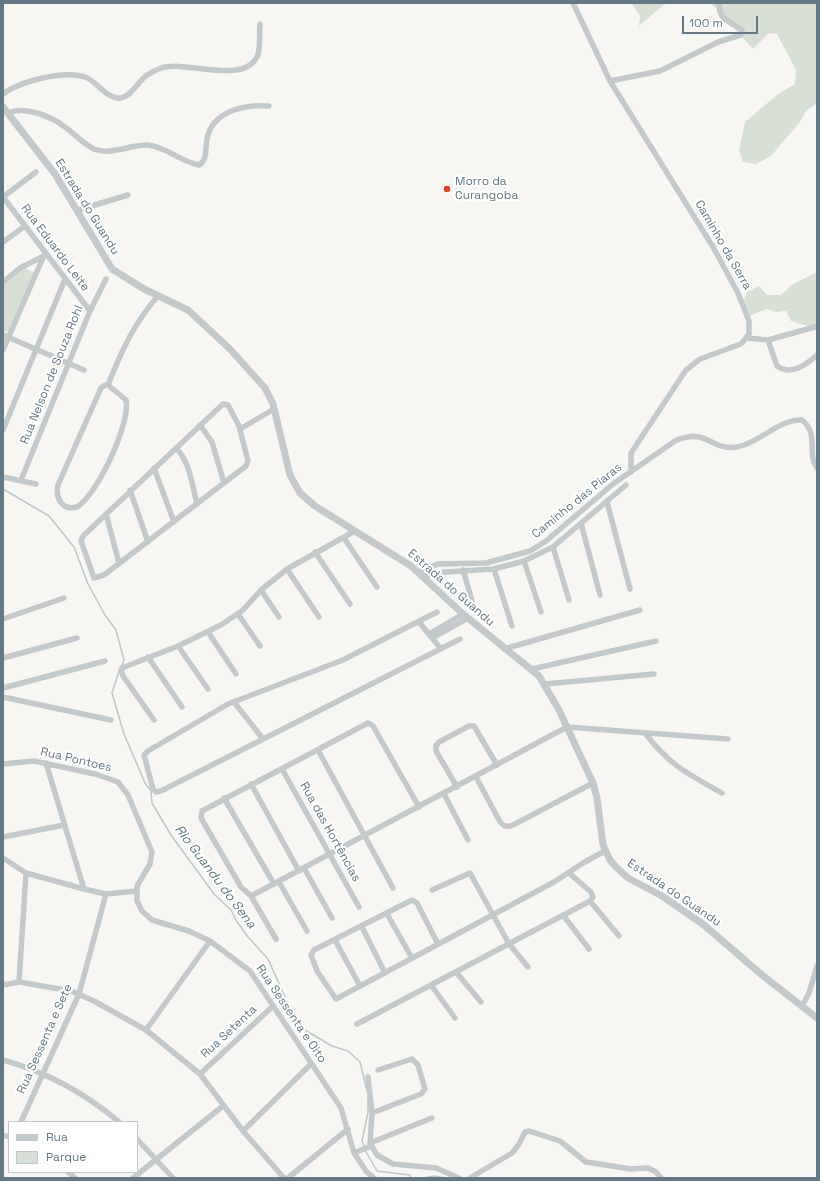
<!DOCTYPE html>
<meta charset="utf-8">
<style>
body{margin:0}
#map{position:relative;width:820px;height:1181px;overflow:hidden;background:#f7f6f3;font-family:"Space Grotesk",sans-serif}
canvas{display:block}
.frame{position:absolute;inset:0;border:4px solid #647986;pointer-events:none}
.legend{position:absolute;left:8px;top:1121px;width:130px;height:52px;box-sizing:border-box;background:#fff;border:1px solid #c1c9cf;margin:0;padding:5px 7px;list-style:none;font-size:12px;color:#647986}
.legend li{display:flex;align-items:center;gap:8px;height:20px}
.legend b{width:20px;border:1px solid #c1c9cf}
.scale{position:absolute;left:682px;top:16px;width:76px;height:18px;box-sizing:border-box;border:2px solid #647986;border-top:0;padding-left:5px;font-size:12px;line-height:14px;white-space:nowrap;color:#647986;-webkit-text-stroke:3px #fff;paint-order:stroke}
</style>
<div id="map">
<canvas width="820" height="1181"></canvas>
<div class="frame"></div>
<ul class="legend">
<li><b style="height:5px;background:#c4c9cb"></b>Rua</li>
<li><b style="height:11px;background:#d8dfd4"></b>Parque</li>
</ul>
<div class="scale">100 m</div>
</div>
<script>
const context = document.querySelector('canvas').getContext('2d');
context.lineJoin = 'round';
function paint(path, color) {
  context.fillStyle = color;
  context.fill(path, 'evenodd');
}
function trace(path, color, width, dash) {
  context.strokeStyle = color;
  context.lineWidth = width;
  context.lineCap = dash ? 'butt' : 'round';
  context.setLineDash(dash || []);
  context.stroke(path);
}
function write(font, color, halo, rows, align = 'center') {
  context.font = font + ' "Space Grotesk",sans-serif';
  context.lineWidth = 4;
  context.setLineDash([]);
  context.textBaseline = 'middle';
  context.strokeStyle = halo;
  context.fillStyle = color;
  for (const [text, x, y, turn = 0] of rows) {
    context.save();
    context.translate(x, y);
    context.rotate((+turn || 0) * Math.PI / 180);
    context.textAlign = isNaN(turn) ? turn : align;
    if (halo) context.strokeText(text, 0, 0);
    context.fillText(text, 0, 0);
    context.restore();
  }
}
const green = new Path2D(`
 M631,3H668C660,6 648,19 639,26L640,16Z
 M711,3H817V103L806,111L800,122L771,156L756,164L743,162L739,150L745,122L778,94L795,84L796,70L777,34L769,33L753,49Z
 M25,268L34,273L8,332L3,331V283Z
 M817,272V329L791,321L786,311L776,312L766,309L750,316L744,299L747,292L759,286L767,295H781L793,284Z`);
const stream = new Path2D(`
 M3,489L49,516L74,547L88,584L105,615L116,630L124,660L122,665
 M119,671L112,693L124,734L145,783L151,791L152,803L171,835L214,894L231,910L237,922L248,937L268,959L285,997L287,1014L298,1026L332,1046L348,1051L360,1062L367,1091
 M364,1146L362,1141L368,1112V1097
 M365,1150L377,1171L410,1175L411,1178
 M424,1178L434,1176L446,1178`);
const minor = new Path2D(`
 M573,3L610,81L713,247L738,293L749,321V334L741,344L700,359L686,370L631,453V472
 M610,81L660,71L718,42L741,35L742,30C732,22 716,19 720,3
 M3,94C20,81 64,70 85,77C97,81 107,100 121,98C130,96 133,89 139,83C144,76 153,71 161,68C186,60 243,85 257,57C261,49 259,34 260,24
 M8,113C25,106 51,116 65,127C75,134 83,144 94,149C111,156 131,144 148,145C167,147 181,162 199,165C208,160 205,148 207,139C212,111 245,104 269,106
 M36,172L3,197L90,311
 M78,210L128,195
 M3,242L25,226
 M3,282L20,268L42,257
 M3,335L84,370
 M747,338L768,340L777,366C791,376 806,365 817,355
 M768,340L815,327
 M3,350L45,253
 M105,385H108L126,400C131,423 97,495 77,507C62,511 55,498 58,485L101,388Z
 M108,385C121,352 134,323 158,296
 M223,404L228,405L239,426L248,461L246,466L104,575L94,578L81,541L83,536Z
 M200,425L212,442L224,483
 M240,429L274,409
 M3,430L65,279
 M176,448C190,462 192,485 197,504
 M154,468L174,522
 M3,477L36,484
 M21,480L90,311L106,279
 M130,490L148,542
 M607,502L630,589
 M106,514L119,563
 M581,523L600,595
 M344,538L377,587
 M553,547L569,600
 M315,552L350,604
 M524,561L541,612
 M287,569L319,617
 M494,569L512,626
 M463,570L475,611
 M418,572L438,564L486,563L530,551L546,541L613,484L675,441C707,427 711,451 737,447C760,443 778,419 802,420C820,435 806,453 817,468
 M423,576L445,572L494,569L524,561L553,547L626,485
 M261,590L279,617
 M437,612L343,660L228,704L148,751L144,755L153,789L156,792L161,791L460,639
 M238,614L260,646
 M3,619L64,598
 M419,622L441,649
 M208,632L236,674
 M429,634L463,614
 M432,638L468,618
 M178,646L208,689
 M504,649L640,610
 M148,657L182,707
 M3,658L77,638
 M532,669L656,641
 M545,684L654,674
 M3,688L105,661
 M3,697L111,720
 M234,702L263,739
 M154,720L123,676L121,670L122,668L178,646L221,625L243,610L261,590L287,569L355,531
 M645,733C669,765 688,774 722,793
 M318,750L393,888
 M46,763L84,889
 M3,764L34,761L95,774L118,782L128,795L152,852L150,864L137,886V901L142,911L152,920L189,931L210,941L250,971L341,1108L354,1153L366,1171L374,1178
 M282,769L359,907
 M476,777L499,820C503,826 506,828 513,825L593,783
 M251,784L299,871
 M457,787L436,751V746L439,742L469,726H474L497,765
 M444,794L468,840
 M224,798L274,884
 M3,837L64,825
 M3,858L26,873L84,889L106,894L136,891
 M304,868L332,918
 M279,882L307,931
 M432,890L470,873L509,944L528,967
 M251,896L567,727L728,739
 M590,901L619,936
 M387,914L412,958
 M563,915L589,949
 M362,927L385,973
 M276,939L251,896L241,887L223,856L201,818L202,811L368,723L373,726L419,807
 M335,940L360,986
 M438,944L417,903L412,900L314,950L311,955L317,971L336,999L554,882L583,863L605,851
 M456,972L481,1002
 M19,982L26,873
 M3,985L19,982L71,991L94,1001L146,1030L200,1074L243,1131L284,1178
 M431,985L455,1018
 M802,1006L809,993L817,966
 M357,1024L590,901L593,897L591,892L569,873
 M146,1030L210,941
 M3,1060C46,1072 85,1093 119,1122
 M200,1074L272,1007
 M368,1077L372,1113L370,1143L377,1155L393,1164L436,1168L459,1178
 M372,1113L421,1094L425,1089L418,1065L412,1059L378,1070
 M21,1122L79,994L106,894
 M243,1131L311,1064
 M3,1135L9,1137
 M137,1139L173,1178
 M370,1143L432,1118
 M354,1153L371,1146
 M68,1172L75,1178
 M133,1178L223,1106
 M288,1178L348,1129
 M470,1178L512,1153L519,1144L525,1132L529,1131L560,1141L586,1162L631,1169L648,1168L656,1172L661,1178`);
const tertiary = new Path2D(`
 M3,107L55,174L112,269L144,289L188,310L230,349L265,388L273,404L290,475L300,493L315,506L411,566L463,614L539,676L559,710L593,783L597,798L603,845L610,860L616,867L628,878L662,896L704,925L762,975L817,1018`);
const markers = [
 [447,189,4,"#ed3d1d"]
];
const poiNames = [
 ["Morro da",455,182],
 ["Curangoba",455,196]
];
const streetNames = [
 ["Estrada do Guandu",87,207,58],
 ["Caminho da Serra",723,245,60],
 ["Rua Eduardo Leite",55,248,53],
 ["Rua Nelson de Souza Rohl",52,375,-68],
 ["Caminho das Piaras",577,501,-39],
 ["Estrada do Guandu",451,588,41],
 ["Rua Pontoes",76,760,13],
 ["Rua das Hortências",330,832,61],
 ["Estrada do Guandu",674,893,34],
 ["Rua Sessenta e Oito",291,1014,56],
 ["Rua Setenta",229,1032,-43],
 ["Rua Sessenta e Sete",45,1039,-66]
];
const waterNames = [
 ["Rio Guandu do Sena",215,877,53]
];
paint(green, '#d8dfd4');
trace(stream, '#bac8cc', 1.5);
trace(minor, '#c4c9cb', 5.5);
trace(tertiary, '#c4c9cb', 7);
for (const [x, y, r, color] of markers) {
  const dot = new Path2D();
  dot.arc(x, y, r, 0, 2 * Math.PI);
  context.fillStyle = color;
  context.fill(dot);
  trace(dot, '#fff', 1.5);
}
write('12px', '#647986', '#fff', poiNames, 'left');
write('12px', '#647986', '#fff', streetNames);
write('italic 13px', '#5f7b83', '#fff', waterNames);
</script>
